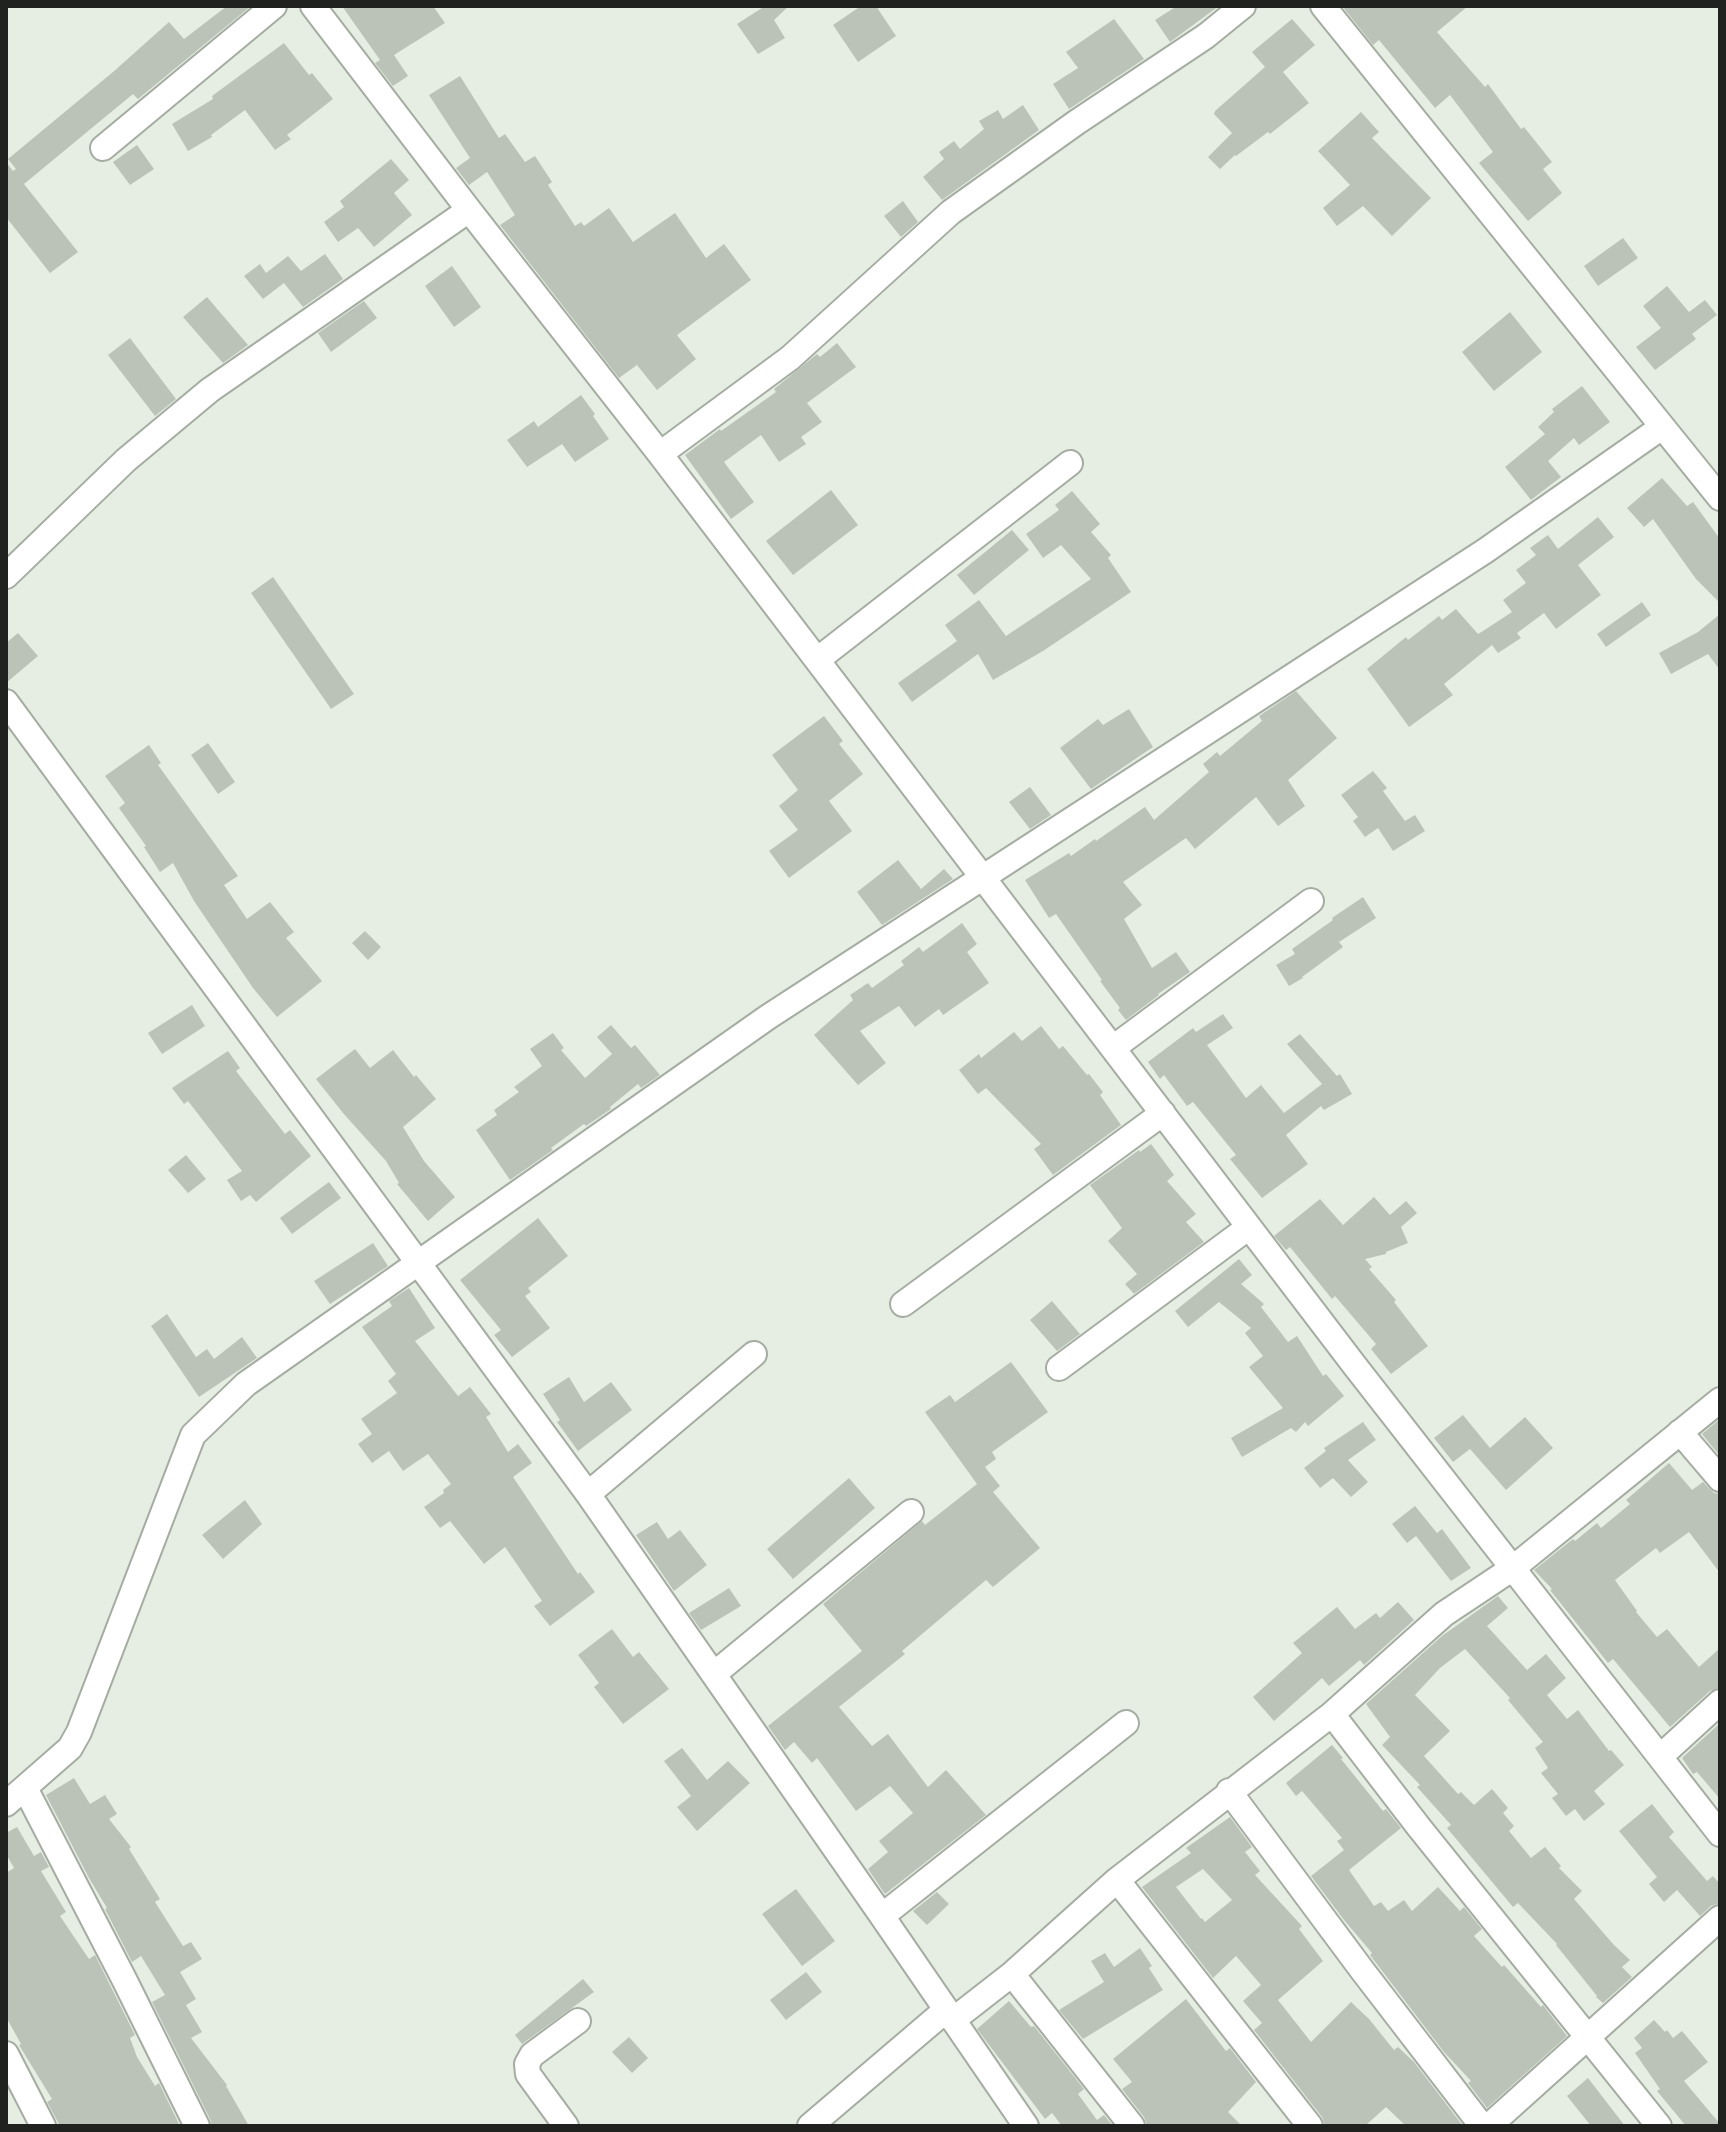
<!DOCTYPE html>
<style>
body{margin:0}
#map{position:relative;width:1726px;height:2132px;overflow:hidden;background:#e6eee3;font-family:"DejaVu Sans",sans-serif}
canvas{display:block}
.frame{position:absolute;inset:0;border:8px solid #1f221e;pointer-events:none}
</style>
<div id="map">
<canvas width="1726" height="2132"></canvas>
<div class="frame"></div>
</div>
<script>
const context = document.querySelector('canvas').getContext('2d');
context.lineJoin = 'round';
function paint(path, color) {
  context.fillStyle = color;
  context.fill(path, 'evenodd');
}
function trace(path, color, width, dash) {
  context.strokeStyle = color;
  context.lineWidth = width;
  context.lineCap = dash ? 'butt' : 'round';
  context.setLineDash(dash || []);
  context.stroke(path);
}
const building = new Path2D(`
 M227,6H251L138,99L133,94L24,184L78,252L50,273L6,217V162L13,171L16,169L8,159L113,72L169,22L184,39Z
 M342,6H433L445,23L394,55L408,76L393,86L375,63L380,60Z
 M765,6H789L774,20L785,38L758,54L737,24Z
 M861,6H876L896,36L858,62L833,25Z
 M1177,6H1219L1170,42L1155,20Z
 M1342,6H1468L1437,32L1485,87L1488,84L1521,129L1524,127L1552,162L1543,169L1562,193L1528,221L1479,163L1493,152L1450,95L1435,108L1379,40L1373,45Z
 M1114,19L1144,59L1069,109L1053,84L1078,68L1066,52Z
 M1292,19L1315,45L1283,72L1309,103L1270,134L1268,132L1236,156L1235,155L1220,169L1208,157L1232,133L1214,114L1215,111L1265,67L1252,52Z
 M284,43L309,75L312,73L333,99L287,135L291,139L275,150L245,110L211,135L212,137L188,151L172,124L213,99L212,96Z
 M460,76L499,138L505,134L525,162L535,156L552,182L548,185L575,226L581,222L584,226L609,208L633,242L675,213L706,258L724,244L751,280L677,335L696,359L657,390L637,365L619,378L500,225L515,215L487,172L469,185L456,168L470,158L429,95Z
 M1023,105L1039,130L942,200L923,177L944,159L939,152L954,141L960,149L984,129L979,121L998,110L1003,119Z
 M1361,112L1379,132L1372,138L1431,198L1392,236L1363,206L1337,226L1323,208L1350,185L1318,151Z
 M137,145L154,169L130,185L113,162Z
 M391,159L409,180L394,193L412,215L374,247L358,228L338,242L324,222L344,207L340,201Z
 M903,201L918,222L901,237L884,216Z
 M1623,238L1638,258L1598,286L1584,266Z
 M325,254L343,279L303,307L284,283L263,299L244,276L260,264L266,273L288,256L301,271Z
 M452,266L481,307L454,327L425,286Z
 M1667,286L1689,312L1705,300L1717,315L1692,334L1696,339L1655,370L1636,347L1661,328L1643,306Z
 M207,297L248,345L223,363L183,317Z
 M364,301L377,318L331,352L318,333Z
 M1510,312L1542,352L1494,391L1462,352Z
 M130,338L176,399L155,416L108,355Z
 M837,343L856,367L807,403L822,422L801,437L806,444L779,462L761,435L724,462L754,502L731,519L685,455L720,429L721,431L776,392L774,389L817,354L820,357Z
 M1582,386L1610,422L1579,445L1574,438L1548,461L1561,477L1531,500L1505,467L1545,434L1538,427L1554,412L1552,409Z
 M581,395L595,414L593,416L609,439L575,462L562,444L527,467L507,440L534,421L538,427Z
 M1662,478L1687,506L1693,502L1720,539V603L1696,579L1653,519L1644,527L1627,508Z
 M831,490L858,525L793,575L766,541Z
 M1072,491L1100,524L1091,532L1111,555L1108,558L1131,592L1043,651L993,680L978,654L912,702L898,683L957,641L945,625L979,600L1006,636L1091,579L1061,545L1043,558L1026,534L1059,510L1055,505Z
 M1598,517L1614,537L1578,565L1601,595L1556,629L1544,613L1517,633L1521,638L1498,653L1492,645L1444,684L1453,695L1409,727L1367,669L1406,637L1408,640L1439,616L1442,620L1456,609L1478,634L1483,631L1512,612L1503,600L1526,583L1516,570L1536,555L1530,548L1548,535L1558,549Z
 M1012,530L1029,550L974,595L957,575Z
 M273,577L354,694L331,709L251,593Z
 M1642,602L1651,615L1606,647L1597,634Z
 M1720,614V670L1708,654L1671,674L1659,653L1698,632Z
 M18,633L38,656L6,683V643Z
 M1296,691L1337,738L1288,780L1305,806L1278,826L1256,797L1195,849L1186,838L1123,882L1142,905L1124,919L1152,968L1176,952L1190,972L1158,994L1159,995L1126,1020L1118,1010L1120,1008L1100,981L1102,980L1056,914L1049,918L1025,880L1069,853L1071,856L1095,839L1096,841L1145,807L1154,820L1209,772L1203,764L1217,752L1220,756L1262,721L1259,716L1262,714Z
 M1129,709L1153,747L1091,789L1060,748L1098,719L1103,725Z
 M824,716L843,741L839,744L863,774L829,801L852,831L789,878L769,851L798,830L779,806L798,790L772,755Z
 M208,743L235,782L218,794L191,755Z
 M149,745L161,763L158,765L238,876L224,885L247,919L270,902L294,932L286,938L322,981L277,1017L253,988L194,901L173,863L160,872L144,847L146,846L119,808L125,803L105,776Z
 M1373,771L1387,788L1383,791L1405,821L1415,815L1425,831L1393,851L1378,828L1365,837L1353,821L1358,817L1341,795Z
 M1030,787L1051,815L1030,829L1009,802Z
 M898,860L921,889L944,869L953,879L882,925L857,892Z
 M1363,897L1376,918L1339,942L1343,947L1302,977L1303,978L1289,986L1276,965L1295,954L1292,949L1333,920L1332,918Z
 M962,923L977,944L967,952L989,983L943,1015L939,1009L915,1027L899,1006L860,1031L886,1063L858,1085L814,1035L853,1000L850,995L868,983L872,988L904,965L901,961L919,947L923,952Z
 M365,931L381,947L368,960L352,943Z
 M192,1005L205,1026L162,1054L148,1033Z
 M1223,1014L1233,1028L1207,1045L1246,1098L1261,1085L1284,1113L1322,1084L1287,1044L1300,1034L1337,1076L1340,1074L1352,1094L1324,1110L1321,1106L1286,1135L1308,1164L1262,1198L1230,1159L1236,1155L1193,1102L1187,1106L1164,1075L1160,1079L1148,1062L1193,1028L1196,1032Z
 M611,1025L631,1048L635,1045L660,1075L641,1088L638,1084L610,1107L611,1109L608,1111L586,1126L584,1124L551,1148L553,1150L510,1180L476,1130L497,1115L494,1110L519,1092L514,1087L542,1066L530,1049L553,1033L564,1048L561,1050L585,1078L612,1054L597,1037Z
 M1041,1026L1059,1049L1063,1046L1087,1075L1089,1074L1103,1092L1100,1095L1121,1125L1053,1175L1034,1149L1041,1144L986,1088L978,1094L959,1070L979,1054L981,1058L1014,1032L1022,1041Z
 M355,1049L370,1068L393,1050L414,1077L416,1075L436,1099L403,1127L424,1161L455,1197L428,1221L397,1184L399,1183L386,1161L343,1113L316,1079Z
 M228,1051L240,1068L236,1071L285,1134L290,1130L311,1156L256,1202L250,1195L241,1201L227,1180L242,1171L188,1101L184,1104L172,1088Z
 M1151,1144L1174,1175L1167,1181L1196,1214L1186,1222L1204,1242L1134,1294L1125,1284L1137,1274L1108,1241L1122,1228L1090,1185L1139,1150L1140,1152Z
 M186,1155L206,1179L188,1193L168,1170Z
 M329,1182L341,1198L292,1234L280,1218Z
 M1374,1197L1390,1215L1406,1201L1417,1213L1401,1227L1408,1243L1386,1252V1254L1365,1259L1372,1267L1369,1269L1396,1300L1394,1302L1428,1346L1391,1374L1371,1349L1376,1344L1335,1296L1332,1299L1290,1247L1286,1250L1274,1236L1320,1199L1343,1225Z
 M538,1218L568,1256L528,1288L531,1292L525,1296L550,1328L512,1357L494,1335L501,1330L460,1280Z
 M373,1243L388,1266L330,1304L314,1281Z
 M1239,1259L1252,1275L1241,1284L1264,1304L1261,1307L1288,1342L1297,1336L1323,1376L1326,1374L1344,1396L1308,1426L1305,1422L1296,1432L1291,1428L1242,1457L1231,1438L1283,1408L1249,1367L1263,1356L1245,1333L1251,1328L1219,1302L1188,1327L1175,1311Z
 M409,1288L435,1328L415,1341L458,1396L470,1387L491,1414L486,1417L508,1452L518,1444L532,1463L513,1477L578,1574L580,1572L595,1592L550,1626L534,1606L542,1601L505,1547L484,1564L450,1521L440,1528L424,1507L444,1493L443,1490L451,1484L428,1454L403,1471L389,1451L372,1463L358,1444L372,1434L361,1419L397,1393L388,1381L396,1374L362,1327L392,1306L389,1301Z
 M1052,1301L1080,1334L1057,1351L1030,1320Z
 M167,1314L196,1357L207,1349L214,1359L242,1337L257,1358L199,1397L151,1326Z
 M1011,1362L1048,1412L992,1452L996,1459L985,1467L1000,1486L993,1492L1040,1548L993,1587L986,1580L902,1651L905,1654L839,1707L872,1746L888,1734L928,1787L946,1770L986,1815L885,1894L868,1869L888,1852L879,1841L913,1813L890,1786L856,1811L817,1758L812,1763L794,1742L785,1750L768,1726L862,1651L823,1604L922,1521L925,1525L977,1484L925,1412L950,1395L955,1402Z
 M569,1377L584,1402L611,1382L632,1410L578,1451L557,1422L560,1420L543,1394Z
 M1463,1415L1490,1448L1525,1417L1553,1448L1506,1490L1470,1449L1453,1462L1434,1438Z
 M1720,1419V1456L1702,1434Z
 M1363,1422L1376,1440L1348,1460L1368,1482L1351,1497L1333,1478L1320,1488L1304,1468L1326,1451L1324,1448Z
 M1669,1463L1692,1490L1703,1482L1714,1493L1720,1494V1573L1689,1532L1660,1553L1656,1548L1615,1580L1637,1611L1636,1612L1657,1637L1667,1629L1699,1667L1720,1648V1687L1710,1691L1670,1727L1613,1659L1608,1663L1562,1605L1550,1590L1552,1589L1534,1570L1573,1539L1575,1541L1597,1523L1601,1528L1630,1504L1626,1500Z
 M849,1478L875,1508L793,1579L767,1549Z
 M245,1500L262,1524L223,1559L202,1535Z
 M1415,1506L1437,1533L1442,1529L1471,1568L1451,1581L1416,1536L1407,1543L1392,1524Z
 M657,1522L668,1539L680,1530L707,1565L674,1591L636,1535Z
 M729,1588L741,1606L701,1630L689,1613Z
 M1498,1596L1508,1608L1487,1626L1527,1670L1546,1654L1566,1678L1547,1695L1567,1719L1578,1710L1609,1751L1611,1750L1624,1765L1594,1791L1605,1804L1584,1821L1575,1809L1566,1816L1552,1798L1558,1794L1541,1773L1548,1768L1535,1748L1543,1742L1508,1700L1510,1698L1465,1649L1440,1668L1415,1695L1450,1731L1424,1756L1458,1794L1461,1792L1474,1805L1492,1789L1508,1808L1503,1813L1514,1826L1509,1831L1531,1858L1545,1847L1561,1866L1559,1868L1582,1891L1574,1899L1614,1945L1630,1960L1622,1967L1632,1977L1603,2003L1596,1997L1597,1996L1556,1945L1557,1944L1518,1903L1513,1907L1447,1828L1451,1825L1417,1787L1420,1785L1382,1745L1390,1737L1366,1704L1442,1636Z
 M1398,1602L1414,1620L1364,1665L1360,1660L1329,1686L1322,1678L1274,1721L1253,1697L1302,1653L1293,1643L1337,1607L1355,1629L1376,1613L1380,1618Z
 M612,1629L633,1657L639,1652L669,1689L623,1724L594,1687L599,1683L578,1655Z
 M1719,1724L1720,1725V1799L1697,1772L1693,1774L1682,1758Z
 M1332,1745L1343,1758L1341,1759L1383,1811L1386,1809L1401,1828L1349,1870L1374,1906L1381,1902L1388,1911L1404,1900L1412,1911L1438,1887L1460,1911L1464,1907L1482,1929L1474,1936L1502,1967L1504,1965L1541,2007L1543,2005L1567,2036L1487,2108L1468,2083L1471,2081L1444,2052L1370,1955L1372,1953L1344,1920L1311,1876L1344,1850L1337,1841L1342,1838L1302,1791L1296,1796L1286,1783Z
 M682,1748L707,1780L728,1761L750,1783L697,1831L677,1807L691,1796L664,1761Z
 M74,1778L90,1804L105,1795L117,1814L109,1819L131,1847L129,1849L160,1899L155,1902L183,1946L191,1942L202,1959L180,1972L196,1999L186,2005L202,2032L191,2038L227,2085L226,2086L249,2126H212L210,2119L152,2002L165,1995L141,1956L132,1962L105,1909L107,1908L89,1878L46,1795Z
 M1652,1804L1674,1832L1669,1837L1707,1881L1713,1876L1720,1884V1903L1711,1906L1700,1916L1677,1890L1664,1902L1649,1884L1657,1877L1619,1831Z
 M1230,1817L1252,1847L1245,1852L1260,1871L1255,1875L1302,1926L1299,1929L1323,1961L1278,2000L1311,2042L1351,2002L1369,2019L1394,2050L1398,2047L1414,2062L1463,2126H1406L1386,2107L1365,2126H1325L1322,2117L1254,2030L1262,2023L1243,2001L1261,1985L1236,1956L1213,1978L1142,1887L1191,1853L1186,1848ZM1203,1869L1232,1900L1205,1922L1202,1918L1201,1919L1176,1887Z
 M17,1827L34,1856L41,1852L49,1867L41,1871L66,1912L60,1916L89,1959L95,1955L135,2035L130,2038L137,2057L155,2086L159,2083L180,2126H60L47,2102L52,2099L19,2045L21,2044L6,2017V1873L14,1868L6,1854V1833Z
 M796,1889L835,1941L802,1966L762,1914Z
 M937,1892L949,1904L927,1925L913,1911Z
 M1140,1948L1152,1966L1149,1968L1163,1990L1083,2039L1059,2010L1104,1982L1091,1961L1105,1953L1114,1967Z
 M806,1972L822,1992L786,2020L770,2000Z
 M583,1979L594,1992L522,2044L515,2035Z
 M1186,1999L1226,2051L1230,2048L1256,2082L1228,2112L1242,2126H1147L1144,2117L1122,2089L1132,2082L1113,2059Z
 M1009,2001L1031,2027L1034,2026L1084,2089L1078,2094L1097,2120L1104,2115L1113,2126H1062L1052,2113L1045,2119L977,2029Z
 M1654,2020L1665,2032L1667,2030L1673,2038L1682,2031L1708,2062L1684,2081L1720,2124V2126H1686L1657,2091L1660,2089L1635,2053L1642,2048L1634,2038Z
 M629,2037L648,2058L632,2073L612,2052Z
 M1588,2078L1625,2126H1591L1567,2096Z`);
const minor = new Path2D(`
 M313,6L469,210L660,454L1355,1366L1720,1834
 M1323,6L1720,498
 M103,148L274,6
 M660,454L790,358L951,212L1077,122L1206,36L1243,6
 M6,576L126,460L210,390L469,210
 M817,660L1070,463
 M6,702L588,1494L882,1916L1026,2126
 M1113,1048L1311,901
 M903,1304L1163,1113
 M1059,1368L1249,1227
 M1680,1432L1720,1479
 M588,1494L754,1354
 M714,1674L911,1512
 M1661,1756L1720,1702
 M25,1788L124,1979L197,2126
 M1229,1791L1362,1970L1482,2126
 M6,1804L70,1748L79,1732L193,1435L246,1384L768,1017L1485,551L1662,427
 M1117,1880L1310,2126
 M882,1916L1126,1723
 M1012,1974L1132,2126
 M953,2020L1012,1974L1117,1880L1332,1714
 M6,2054L43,2126
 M566,2126L528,2074L527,2064L532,2055L578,2021
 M810,2126L946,2010
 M1489,2126L1720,1918
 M1659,2126L1418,1826L1332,1714L1444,1614L1513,1568L1720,1400`);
paint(building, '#bbc3b8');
trace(minor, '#a5aca2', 28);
trace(minor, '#fff', 24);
</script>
